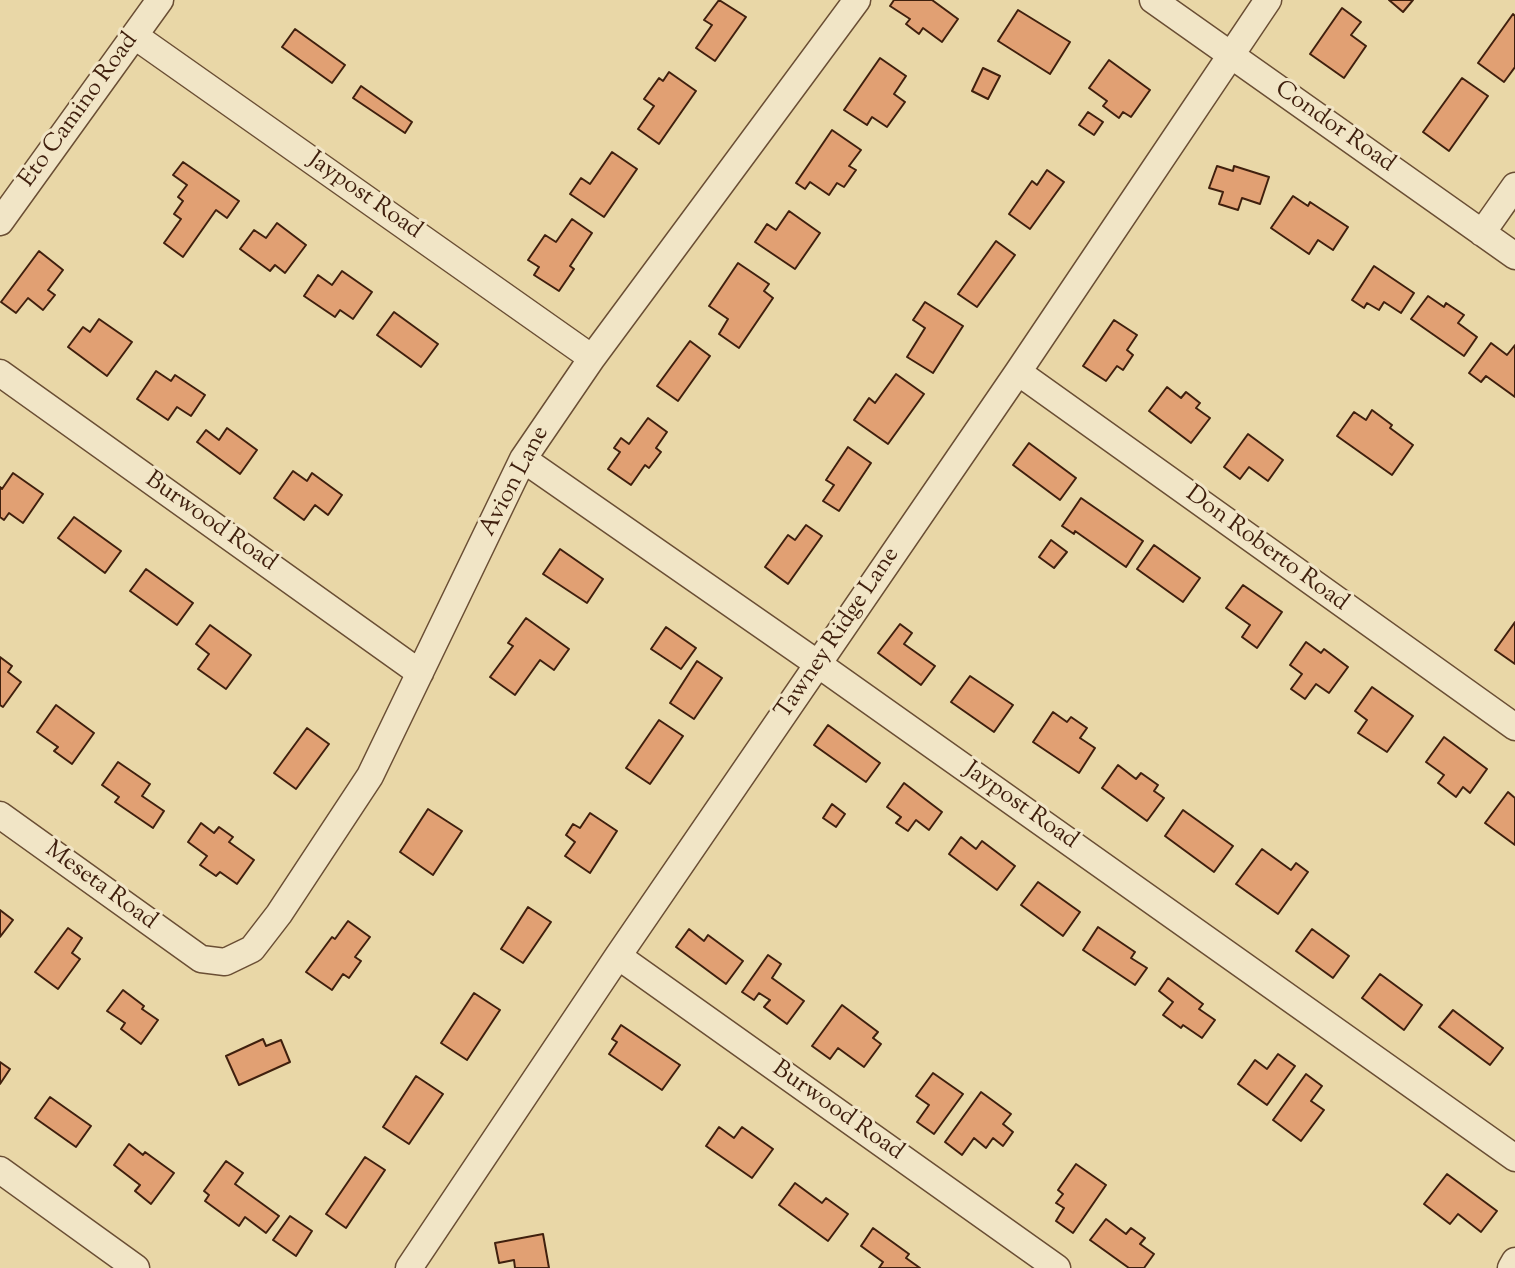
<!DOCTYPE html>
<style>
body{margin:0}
canvas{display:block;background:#e9d7a7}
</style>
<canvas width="1515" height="1268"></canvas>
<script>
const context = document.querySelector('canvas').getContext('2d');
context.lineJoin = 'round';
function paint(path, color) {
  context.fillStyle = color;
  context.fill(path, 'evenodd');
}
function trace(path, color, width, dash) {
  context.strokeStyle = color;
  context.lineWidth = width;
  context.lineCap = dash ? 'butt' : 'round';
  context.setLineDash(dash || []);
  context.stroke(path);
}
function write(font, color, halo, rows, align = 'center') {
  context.font = font + ' "Sorts Mill Goudy",serif';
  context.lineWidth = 6;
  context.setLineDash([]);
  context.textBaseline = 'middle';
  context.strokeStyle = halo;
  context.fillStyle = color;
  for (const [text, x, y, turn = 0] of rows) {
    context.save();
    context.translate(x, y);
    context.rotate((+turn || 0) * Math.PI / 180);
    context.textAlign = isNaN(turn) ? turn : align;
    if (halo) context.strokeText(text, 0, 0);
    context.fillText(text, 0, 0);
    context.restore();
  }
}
const building = new Path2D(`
 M719,0L746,17L715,61L696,48L712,25L704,20Z
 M894,0H932L958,19L942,42L923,28L919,34L906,24L910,19L890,6Z
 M1389,0H1413L1403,12Z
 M1342,8L1361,22L1351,35L1366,46L1344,78L1310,54Z
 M1018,10L1070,42L1050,74L998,41Z
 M1513,14L1515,16V67L1504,82L1478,63Z
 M295,29L345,65L332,83L282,47Z
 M880,58L906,76L894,94L905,102L887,127L872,117L867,125L844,110Z
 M1109,60L1150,90L1131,117L1123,112L1119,118L1103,106L1107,101L1089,88Z
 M983,68L1000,76L988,99L972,91Z
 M669,72L696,91L659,144L638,129L654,106L644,99L659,78L663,81Z
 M1462,78L1488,96L1449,151L1423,132Z
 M361,86L412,122L405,133L353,98Z
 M1088,112L1103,122L1094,135L1079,125Z
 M832,130L861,150L849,166L856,170L844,187L837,183L829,195L810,182L805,189L796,183Z
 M612,152L637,169L604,217L570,194L581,178L590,184Z
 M183,162L239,201L227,218L216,210L183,257L164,243L181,219L174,214L183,201L178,197L187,185L173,175Z
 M1217,166L1233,171L1234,166L1269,177L1260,204L1242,198L1238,210L1219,204L1223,192L1209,188Z
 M1047,170L1064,182L1030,229L1009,214L1032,181L1037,185Z
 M1293,196L1308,206L1310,202L1348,227L1333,250L1318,240L1309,254L1271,228Z
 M789,211L820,233L795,269L755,242L767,224L776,230Z
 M572,219L592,233L570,266L574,269L559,291L534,275L539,267L528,260L545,235L556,242Z
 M277,223L306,245L285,273L275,265L270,271L240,249L254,230L266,238Z
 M996,241L1015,255L977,307L958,294Z
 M39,251L63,270L48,290L55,295L43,310L28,298L16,313L1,302Z
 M738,263L769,284L764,291L773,298L739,348L719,334L728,319L709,306Z
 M1374,266L1414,293L1401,313L1384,302L1379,310L1367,303L1364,308L1352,300Z
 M342,271L372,292L353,319L340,310L335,317L304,296L318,275L332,285Z
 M1428,296L1444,307L1446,303L1464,315L1458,323L1477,337L1464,356L1411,319Z
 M925,302L963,326L933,373L907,357L925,328L913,320Z
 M394,312L438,344L421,367L377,335Z
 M99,319L132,342L107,376L68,347L83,327L90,332Z
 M1114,320L1137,335L1127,350L1133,355L1123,370L1117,366L1106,381L1083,366Z
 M690,341L710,356L678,401L657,386Z
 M1491,343L1507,355L1515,345V397L1486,376L1481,382L1469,373Z
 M156,371L171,381L175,375L205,395L191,416L177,407L168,420L137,399Z
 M896,374L924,394L888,444L854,420L869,398L875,403Z
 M1167,387L1181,398L1186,392L1200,403L1196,408L1210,418L1191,443L1149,411Z
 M1372,410L1392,425L1390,428L1413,445L1392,475L1337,436L1354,412L1366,420Z
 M648,418L667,432L656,448L661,452L649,468L645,465L631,485L608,469L620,452L614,448L621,438L629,444Z
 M227,428L257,450L240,474L197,442L206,430L219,440Z
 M1248,434L1283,460L1268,481L1249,467L1240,479L1224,467Z
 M1029,443L1076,478L1060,500L1013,465Z
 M848,447L871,463L839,511L823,501L834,485L826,480Z
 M293,471L307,481L312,473L342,495L328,515L315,505L304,520L274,498Z
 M13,473L43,494L23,523L9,513L4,520L0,517V487L2,489Z
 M1081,498L1143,541L1126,567L1075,531L1074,534L1062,526Z
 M74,517L121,551L105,573L58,538Z
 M806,525L822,536L788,584L765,567L788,535L795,540Z
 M1051,540L1067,552L1054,568L1039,557Z
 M1154,545L1200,578L1183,602L1137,569Z
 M560,549L603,579L587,603L543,574Z
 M146,569L193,603L177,625L130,591Z
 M1243,585L1282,612L1257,648L1242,637L1250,625L1226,608Z
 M526,618L569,649L554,670L540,660L515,695L490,677L513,646L508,643Z
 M1515,622V664L1495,650Z
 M900,624L912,633L904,644L935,666L921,685L878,653Z
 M210,625L251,655L226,689L198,669L209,654L196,644Z
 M666,627L696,648L681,669L651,649Z
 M1306,642L1321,653L1324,649L1348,667L1329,693L1316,684L1305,699L1291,689L1302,674L1290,665Z
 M0,657L12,666L8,672L21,682L3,707L0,705Z
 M697,661L722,678L694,719L670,703Z
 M970,676L1013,705L994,732L951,702Z
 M1372,687L1413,716L1387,752L1358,733L1367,720L1355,711Z
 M56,705L94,733L72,764L54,751L58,747L37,732Z
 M1053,712L1067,722L1071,717L1087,728L1080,738L1095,748L1079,773L1033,742Z
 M659,720L683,736L650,784L626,768Z
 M828,725L880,763L866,782L814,745Z
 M307,728L329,744L296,789L274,773Z
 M1444,737L1487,769L1470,793L1463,787L1456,797L1438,783L1444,775L1426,762Z
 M118,762L150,784L142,796L164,811L153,828L115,802L119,797L102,785Z
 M1118,765L1136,779L1141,773L1158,785L1154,791L1164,798L1147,821L1102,788Z
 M904,783L942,812L929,830L916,820L908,831L896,823L901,817L887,807Z
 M1508,792L1515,798V845L1485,823Z
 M832,804L845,814L836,827L823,818Z
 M428,809L462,831L433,875L400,852Z
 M1183,810L1233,846L1214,872L1165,836Z
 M590,813L617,831L590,873L565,856L575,842L566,835L573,824L580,828Z
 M201,823L214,833L219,827L233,837L229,842L254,860L237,884L220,872L216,876L200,865L207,856L188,842Z
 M961,837L976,849L982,841L1015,866L997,890L949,854Z
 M1262,849L1291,870L1296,863L1308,872L1278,914L1236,884Z
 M1038,882L1080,912L1063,936L1021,905Z
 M528,907L551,922L523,963L501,949Z
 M0,910L13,920L0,937Z
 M348,921L370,937L355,957L361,961L349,978L343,974L332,990L306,972L332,937L335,939Z
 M1098,927L1135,952L1131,958L1147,968L1135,985L1083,950Z
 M68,928L82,938L72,953L80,959L58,989L35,972Z
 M689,929L704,941L708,935L743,961L726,984L676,947Z
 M1312,929L1349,956L1333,978L1296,951Z
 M768,955L781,964L772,978L804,1001L787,1024L764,1007L770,1000L759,993L754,1000L742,992Z
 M1380,974L1422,1005L1404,1030L1362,998Z
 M1168,978L1203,1004L1199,1009L1215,1020L1202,1038L1183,1025L1181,1028L1163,1015L1173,1002L1159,991Z
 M123,990L144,1006L142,1009L158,1020L141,1044L121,1029L125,1023L107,1011Z
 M474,993L500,1010L467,1060L441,1043Z
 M842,1005L878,1032L873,1038L881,1044L864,1067L838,1048L830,1059L812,1046Z
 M1453,1010L1503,1048L1490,1065L1439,1027Z
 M621,1025L680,1065L662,1090L609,1054L617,1042L612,1039Z
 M263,1039L266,1046L281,1040L290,1062L239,1085L226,1056Z
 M1278,1054L1295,1066L1267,1105L1238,1084L1255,1060L1267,1069Z
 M0,1062L10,1069L0,1084Z
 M933,1073L963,1094L934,1134L917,1122L929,1105L916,1096Z
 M1306,1074L1322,1086L1311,1101L1324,1110L1301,1141L1273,1120Z
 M416,1076L443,1094L409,1144L383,1127Z
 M981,1092L1011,1114L1003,1124L1013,1132L1003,1146L993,1138L986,1148L974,1138L962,1155L945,1142Z
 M50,1097L91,1126L76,1147L35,1118Z
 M719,1127L734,1138L742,1127L773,1149L752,1178L706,1146Z
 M129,1144L143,1155L145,1152L174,1173L151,1204L135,1191L140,1185L114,1165Z
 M365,1157L385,1170L346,1228L326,1214Z
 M226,1161L243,1173L235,1184L279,1216L266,1233L245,1217L239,1226L205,1201L209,1195L204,1191Z
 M1076,1164L1106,1185L1073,1233L1056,1221L1064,1208L1056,1203L1063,1194L1058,1190Z
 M1447,1174L1497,1211L1481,1232L1458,1214L1450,1224L1424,1204Z
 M795,1183L822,1203L826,1198L848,1214L828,1241L779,1205Z
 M290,1216L312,1231L296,1256L273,1240Z
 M1106,1219L1126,1234L1131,1228L1145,1238L1140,1244L1154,1254L1144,1268H1129L1090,1240Z
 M873,1228L909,1254L906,1258L920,1268H879L883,1262L861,1246Z
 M543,1234L549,1268H515L514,1260L499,1263L495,1243Z`);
const minor = new Path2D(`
 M1153,0L1515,256
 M135,36L592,358
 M0,222L160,0
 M1482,233L1515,186
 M1018,372L1515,727
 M0,373L420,673
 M523,459L818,664L1515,1158
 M0,815L201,959L225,962L252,949L279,914L370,776L523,459L592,358L857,0
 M618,956L1057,1268
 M0,1170L136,1268
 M409,1268L618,956L1018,372L1268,0
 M1511,1268L1515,1261`);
const streetNames = [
 ["Eto Camino Road",80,111,-54],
 ["Condor Road",1334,128,35],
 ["Jaypost Road",364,197,35],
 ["Avion Lane",516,482,-62],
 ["Burwood Road",210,523,35],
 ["Don Roberto Road",1266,550,36],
 ["Tawney Ridge Lane",839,634,-56],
 ["Jaypost Road",1020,807,35],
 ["Meseta Road",100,887,36],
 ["Burwood Road",837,1112,35]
];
paint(building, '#e1a073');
trace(building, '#40200e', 2);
trace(minor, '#6a4e34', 29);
trace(minor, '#f1e5c6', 26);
write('24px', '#40200e', '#f1e5c6', streetNames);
</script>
